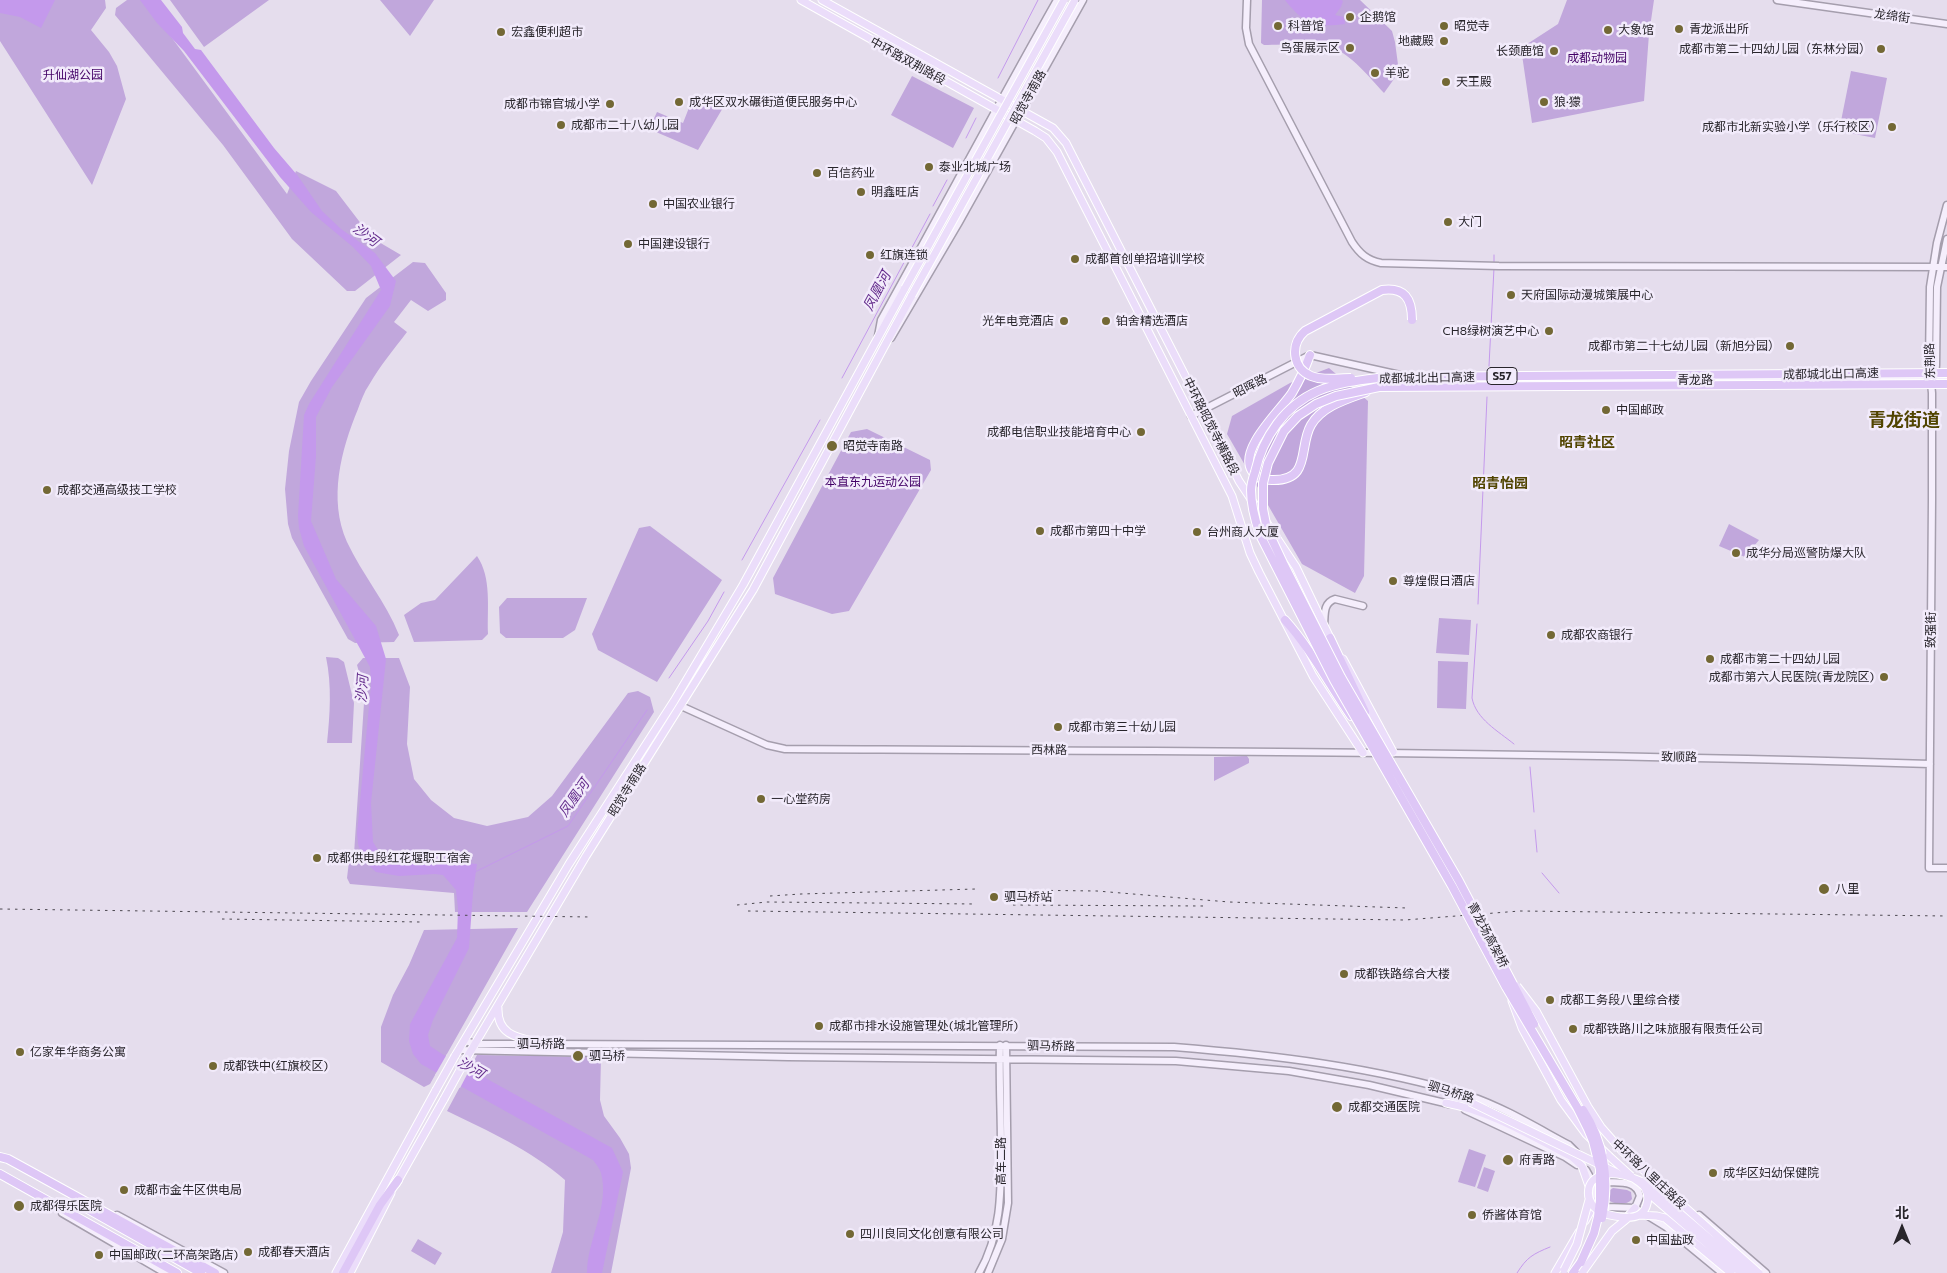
<!DOCTYPE html>
<meta charset="utf-8">
<style>
body{margin:0}
#map{position:relative;width:1947px;height:1273px;overflow:hidden;background:#e5dded;font-family:Commissioner,"Noto Sans SC",sans-serif}
canvas{display:block}
.north{position:absolute;left:1877px;top:1203px;width:50px;height:50px;-webkit-text-stroke:4px #f2ebfb;paint-order:stroke;rotate:0deg;font-size:14px;font-weight:700;line-height:20px;text-align:center;color:#28252b}
.north::after{content:'';display:block;margin:auto;width:18px;height:22px;background:#28252b;clip-path:polygon(50% 0,100% 100%,50% 72%,0 100%)}
</style>
<div id="map">
<canvas width="1947" height="1273"></canvas>
<div class="north">北</div>
</div>
<script>
const context = document.querySelector('canvas').getContext('2d');
context.lineJoin = 'round';
function paint(path, color) {
  context.fillStyle = color;
  context.fill(path, 'evenodd');
}
function trace(path, color, width, dash) {
  context.strokeStyle = color;
  context.lineWidth = width;
  context.lineCap = dash ? 'butt' : 'round';
  context.setLineDash(dash || []);
  context.stroke(path);
}
function write(font, color, halo, rows, align = 'center') {
  context.font = font + ' Commissioner,"Noto Sans SC",sans-serif';
  context.lineWidth = 5;
  context.setLineDash([]);
  context.textBaseline = 'middle';
  context.strokeStyle = halo;
  context.fillStyle = color;
  for (const [text, x, y, turn = 0] of rows) {
    context.save();
    context.translate(x, y);
    context.rotate((+turn || 0) * Math.PI / 180);
    context.textAlign = isNaN(turn) ? turn : align;
    if (halo) context.strokeText(text, 0, 0);
    context.fillText(text, 0, 0);
    context.restore();
  }
}
const green = new Path2D(`
 M0,0H105L106,8L91,30L109,52L117,66L126,99L92,185L0,41Z
 M127,0H144L287,194L296,171L336,191L372,238L401,255L355,291H347L292,239L223,145L115,15L116,8Z
 M170,0H269L204,47Z
 M380,0H434L410,36Z
 M1262,0H1360L1392,31L1395,42L1399,72L1384,93C1369,77 1352,55 1331,47C1317,41 1280,45 1264,45L1261,43Z
 M1567,0H1654L1649,34L1644,101L1532,123L1521,48L1558,24Z
 M1851,71L1887,78L1875,138L1839,131Z
 M912,76L974,108L953,148L891,115Z
 M694,95L724,106L698,150L649,129L657,112L683,123Z
 M413,262L425,263L446,293V300L428,311L411,300L394,322L407,332C394,349 380,366 369,385C364,392 361,401 358,409C341,450 328,499 347,542C362,574 386,602 399,635L394,642L355,643L348,639L292,538L288,524L285,489L289,451L299,402L311,381L366,298Z
 M1329,368L1368,401L1364,576L1355,593L1302,564L1227,434L1232,416L1290,383Z
 M867,429L930,460L931,470L849,611L832,614L775,594L773,578L851,432Z
 M1729,524L1759,540L1745,557L1719,546Z
 M650,526L722,580L657,682L598,650L592,634L639,528Z
 M477,556C492,578 487,608 488,634L482,640L414,642L404,615L421,603L435,600Z
 M507,598H587L575,630L563,638H506L500,633L499,607Z
 M1439,618L1471,620L1469,655L1436,653Z
 M326,657L338,658L344,662L354,703L352,743H327C330,714 332,686 326,657Z
 M363,658H399L410,687L407,744L414,779L431,800L454,818L487,826L528,817L552,796L628,693L638,691L650,697L654,712L527,912H455L454,893L350,884L347,878L350,853L354,854L364,703V690L357,665Z
 M1438,661L1468,662L1466,709L1437,708Z
 M1247,756L1249,759V763L1214,781V757Z
 M518,928L430,1084L424,1087L381,1062V1027L393,995L409,965L424,930Z
 M477,1055L601,1057L600,1100L604,1116L620,1138L629,1154L631,1168L611,1273H551L563,1232L565,1180C531,1150 488,1131 447,1111Z
 M1469,1149L1486,1155L1475,1187L1458,1182Z
 M1484,1167L1495,1171L1488,1192L1477,1188Z
 M1613,1188L1627,1190L1631,1192L1632,1199C1627,1206 1613,1205 1607,1199V1192Z
 M418,1239L442,1253L435,1265L411,1251Z`);
const water = new Path2D(`
 M0,0H55L41,28L20,17L0,13Z
 M140,0H161L182,27L183,33L195,49L201,50L274,148L298,176L322,211L341,229L375,253L396,281L390,306L332,387L316,417V456L311,521L336,579L376,626L386,659L371,803L373,842L380,853L394,864L455,862L477,864L473,892L469,948L433,1020L428,1035L430,1046L442,1054L612,1148L623,1172L602,1273H587C587,1240 610,1206 601,1173C600,1169 596,1164 593,1160L421,1064L413,1054L409,1041L410,1024L457,938L458,909L456,890L443,875L435,874L399,876L376,872L364,861L358,844L357,833L371,685L370,667L304,546L299,528L298,516L304,415L309,404L381,290L371,266L353,247L311,212L280,177L184,51L157,23Z
 M1285,0H1341L1343,1L1341,7L1335,15L1344,17L1345,24C1315,28 1304,24 1285,0Z`);
const pier = new Path2D(`
 M447,1054L471,1067L460,1088L435,1075Z`);
const stream = new Path2D(`
 M998,78L1038,0
 M966,138L976,118
 M933,206L947,180
 M1494,264V255
 M1489,366L1494,268
 M842,378L930,214
 M742,560L820,420
 M1478,604L1487,397
 M1477,624L1472,698C1476,719 1498,731 1514,744
 M669,678L708,621L724,592
 M1530,767L1534,812
 M1535,830L1537,852
 M475,872L568,826L647,710
 M1542,873L1559,893
 M1517,1273C1527,1257 1533,1254 1550,1247`);
const secondary = new Path2D(`
 M1247,0L1246,28L1249,44L1352,242C1360,254 1367,260 1381,263L1499,266L1947,267
 M1777,0L1947,24
 M1947,205L1937,243L1930,287L1929,364L1932,393V500L1929,868H1947
 M878,336L881,320C940,214 997,106 1057,0
 M891,338L958,224L1083,0
 M1935,377L1936,365L1937,287L1947,239
 M1427,379L1444,382L1947,379
 M1191,416L1310,355L1400,375
 M1324,625C1325,614 1323,603 1335,599L1363,606
 M681,706L767,745L785,749C1167,751 1549,752 1930,764
 M465,1041L476,1044H545L1174,1047C1274,1055 1375,1067 1470,1096C1503,1107 1539,1129 1569,1145L1576,1152
 M459,1050L788,1057L1176,1061L1289,1071L1369,1085L1449,1104
 M1465,1110L1565,1157L1577,1165
 M1586,1170L1596,1188
 M1607,1182C1620,1183 1636,1180 1640,1196L1635,1208L1607,1207L1596,1201L1594,1195L1596,1188Z
 M1631,1184L1669,1193
 M1635,1208L1666,1227L1722,1273
 M62,1213L165,1273
 M117,1215L224,1273
 M1699,1215L1766,1273
 M979,1273C1002,1233 1001,1190 1001,1146C1001,1112 999,1079 1000,1045
 M988,1273L1002,1239L1008,1203L1006,1045`);
const primary = new Path2D(`
 M801,0L1035,131L1046,138L1057,152L1232,496L1250,553L1259,572L1313,676L1363,753
 M822,0L1053,128L1066,143L1239,481L1296,567L1332,642
 M1343,659L1393,752
 M1512,1001L1522,1028L1561,1100L1586,1134L1609,1156
 M498,1008C497,1038 522,1038 545,1044
 M455,1056L569,864L674,701L743,585L905,288
 M466,1059L586,856L753,590L912,295
 M1449,1091L1470,1102
 M1446,1103C1491,1111 1531,1136 1572,1157L1582,1166L1589,1186
 M396,1184L444,1099
 M1585,1221L1596,1201
 M1624,1221L1635,1208
 M336,1273L436,1090
 M350,1273L391,1193
 M1555,1273L1579,1232`);
const highway = new Path2D(`
 M1310,355C1305,369 1299,381 1292,393C1280,411 1238,449 1252,471C1256,478 1264,480 1272,480C1312,481 1298,447 1311,425C1322,406 1347,399 1366,392
 M1285,620C1311,649 1329,684 1351,716
 M1330,638L1365,712
 M0,1157L8,1159L39,1176L215,1273
 M0,1174L177,1273
 M77,1203L201,1273
 M343,1273L380,1205L398,1180
 M1573,1273L1581,1262`);
const rail = new Path2D(`
 M1013,890L1097,891L1229,902L1407,908
 M770,896L801,894L976,889
 M737,905L767,902L975,904
 M1013,905L1204,906
 M0,909L591,917
 M748,911L1405,920L1520,911L1947,916
 M222,919L420,922`);
const primaryBridge = new Path2D(`
 M905,288L1064,0
 M912,295L1075,0
 M1517,986L1536,1011L1588,1107L1601,1127L1623,1152L1759,1273
 M436,1090L455,1056
 M444,1099L466,1059
 M1470,1102L1617,1173
 M1609,1156L1631,1176
 M1633,1178C1637,1181 1642,1183 1645,1188C1650,1196 1648,1210 1639,1215C1630,1220 1610,1216 1601,1212C1585,1205 1583,1181 1602,1175C1616,1171 1631,1177 1643,1182L1750,1273
 M1646,1191L1741,1273
 M1639,1215L1657,1216L1665,1218L1731,1273
 M1564,1270L1577,1244L1589,1200
 M1582,1273L1612,1231L1629,1217`);
const highwayBridge = new Path2D(`
 M1351,378C1338,378 1323,381 1311,376C1292,368 1290,344 1305,331L1382,290C1405,287 1412,299 1412,320
 M1534,1024L1459,881L1341,677L1283,563L1267,529L1263,509V483L1268,463L1284,431L1298,416L1316,404L1336,396L1379,387L1947,384
 M1583,1110C1604,1142 1610,1180 1602,1218
 M1581,1262L1594,1233L1598,1217L1600,1201V1169L1593,1141L1588,1129L1577,1107L1506,987L1452,886L1334,680L1260,535C1255,520 1251,506 1251,490C1251,484 1253,478 1255,472C1263,437 1285,405 1318,391C1340,382 1362,380 1385,377L1947,373`);
const markers = [
 [1350,17,5,"#736835"],
 [1278,26,5,"#736835"],
 [1444,26,5,"#736835"],
 [1679,29,5,"#736835"],
 [1608,30,5,"#736835"],
 [501,32,5,"#736835"],
 [1444,41,5,"#736835"],
 [1350,48,5,"#736835"],
 [1881,49,5,"#736835"],
 [1554,51,5,"#736835"],
 [1375,73,5,"#736835"],
 [1446,82,5,"#736835"],
 [679,102,5,"#736835"],
 [1544,102,5,"#736835"],
 [610,104,5,"#736835"],
 [561,125,5,"#736835"],
 [1892,127,5,"#736835"],
 [929,167,5,"#736835"],
 [817,173,5,"#736835"],
 [861,192,5,"#736835"],
 [653,204,5,"#736835"],
 [1448,222,5,"#736835"],
 [628,244,5,"#736835"],
 [870,255,5,"#736835"],
 [1075,259,5,"#736835"],
 [1511,295,5,"#736835"],
 [1064,321,5,"#736835"],
 [1106,321,5,"#736835"],
 [1549,331,5,"#736835"],
 [1790,346,5,"#736835"],
 [1606,410,5,"#736835"],
 [1141,432,5,"#736835"],
 [832,446,6,"#736835"],
 [47,490,5,"#736835"],
 [1040,531,5,"#736835"],
 [1197,532,5,"#736835"],
 [1736,553,5,"#736835"],
 [1393,581,5,"#736835"],
 [1551,635,5,"#736835"],
 [1710,659,5,"#736835"],
 [1884,677,5,"#736835"],
 [1058,727,5,"#736835"],
 [761,799,5,"#736835"],
 [317,858,5,"#736835"],
 [1824,889,6,"#736835"],
 [994,897,5,"#736835"],
 [1344,974,5,"#736835"],
 [1550,1000,5,"#736835"],
 [819,1026,5,"#736835"],
 [1573,1029,5,"#736835"],
 [20,1052,5,"#736835"],
 [578,1056,6,"#736835"],
 [213,1066,5,"#736835"],
 [1337,1107,6,"#736835"],
 [1508,1160,6,"#736835"],
 [1713,1173,5,"#736835"],
 [124,1190,5,"#736835"],
 [19,1206,6,"#736835"],
 [1472,1215,5,"#736835"],
 [850,1234,5,"#736835"],
 [1636,1240,5,"#736835"],
 [248,1252,5,"#736835"],
 [99,1255,5,"#736835"]
];
const shields = [
 [1502,376,30]
];
const shieldNames = [
 ["S57",1502,376]
];
const streetNames = [
 ["龙绵街",1892,16,8],
 ["中环路双荆路段",908,61,29],
 ["昭觉寺南路",1028,97,-61],
 ["东荆路",1930,361,-92],
 ["成都城北出口高速",1831,374,-1],
 ["成都城北出口高速",1427,378,-1],
 ["青龙路",1695,380],
 ["昭晖路",1250,386,-27],
 ["中环路昭觉寺横路段",1211,426,63],
 ["致强街",1931,630,-90],
 ["西林路",1049,750,1],
 ["致顺路",1679,757,1],
 ["昭觉寺南路",627,790,-58],
 ["青龙场高架桥",1488,935,62],
 ["驷马桥路",541,1044],
 ["驷马桥路",1051,1046,1],
 ["驷马桥路",1451,1092,17],
 ["高车二路",1001,1161,-90],
 ["中环路八里庄路段",1649,1174,43]
];
const poiNames = [
 ["企鹅馆",1360,17],
 ["科普馆",1288,26],
 ["昭觉寺",1454,26],
 ["青龙派出所",1689,29],
 ["大象馆",1618,30],
 ["宏鑫便利超市",511,32],
 ["地藏殿",1434,41,"right"],
 ["鸟蛋展示区",1340,48,"right"],
 ["成都市第二十四幼儿园（东林分园）",1871,49,"right"],
 ["长颈鹿馆",1544,51,"right"],
 ["羊驼",1385,73],
 ["天王殿",1456,82],
 ["成华区双水碾街道便民服务中心",689,102],
 ["狼·獴",1554,102],
 ["成都市锦官城小学",600,104,"right"],
 ["成都市二十八幼儿园",571,125],
 ["成都市北新实验小学（乐行校区）",1882,127,"right"],
 ["泰业北城广场",939,167],
 ["百信药业",827,173],
 ["明鑫旺店",871,192],
 ["中国农业银行",663,204],
 ["大门",1458,222],
 ["中国建设银行",638,244],
 ["红旗连锁",880,255],
 ["成都首创单招培训学校",1085,259],
 ["天府国际动漫城策展中心",1521,295],
 ["光年电竞酒店",1054,321,"right"],
 ["铂舍精选酒店",1116,321],
 ["CH8绿树演艺中心",1539,331,"right"],
 ["成都市第二十七幼儿园（新旭分园）",1780,346,"right"],
 ["中国邮政",1616,410],
 ["成都电信职业技能培育中心",1131,432,"right"],
 ["昭觉寺南路",843,446],
 ["成都交通高级技工学校",57,490],
 ["成都市第四十中学",1050,531],
 ["台州商人大厦",1207,532],
 ["成华分局巡警防爆大队",1746,553],
 ["尊煌假日酒店",1403,581],
 ["成都农商银行",1561,635],
 ["成都市第二十四幼儿园",1720,659],
 ["成都市第六人民医院(青龙院区)",1874,677,"right"],
 ["成都市第三十幼儿园",1068,727],
 ["一心堂药房",771,799],
 ["成都供电段红花堰职工宿舍",327,858],
 ["八里",1835,889],
 ["驷马桥站",1004,897],
 ["成都铁路综合大楼",1354,974],
 ["成都工务段八里综合楼",1560,1000],
 ["成都市排水设施管理处(城北管理所)",829,1026],
 ["成都铁路川之味旅服有限责任公司",1583,1029],
 ["亿家年华商务公寓",30,1052],
 ["驷马桥",589,1056],
 ["成都铁中(红旗校区)",223,1066],
 ["成都交通医院",1348,1107],
 ["府青路",1519,1160],
 ["成华区妇幼保健院",1723,1173],
 ["成都市金牛区供电局",134,1190],
 ["成都得乐医院",30,1206],
 ["侨酱体育馆",1482,1215],
 ["四川良同文化创意有限公司",860,1234],
 ["中国盐政",1646,1240],
 ["成都春天酒店",258,1252],
 ["中国邮政(二环高架路店)",109,1255]
];
const parkNames = [
 ["成都动物园",1597,58],
 ["升仙湖公园",73,75],
 ["本直东九运动公园",873,482]
];
const waterNames = [
 ["沙河",366,235,36],
 ["凤凰河",877,291,-62],
 ["沙河",362,689,-86],
 ["凤凰河",574,798,-55],
 ["沙河",471,1068,30]
];
const neighbourhoodNames = [
 ["昭青社区",1587,442],
 ["昭青怡园",1500,483]
];
const districtNames = [
 ["青龙街道",1904,420]
];
paint(green, '#c1a7dc');
paint(water, '#c499ec');
paint(pier, '#e5dded');
trace(stream, '#c499ec', 1);
trace(secondary, '#a59ead', 9);
trace(primary, '#fff', 9);
trace(highway, '#fff', 10);
trace(secondary, '#f5eefc', 6);
trace(primary, '#ebddfa', 7);
trace(highway, '#dec7f6', 8);
trace(rail, '#4c4850', 1, [2.5, 5]);
trace(primaryBridge, '#fff', 9, []);
trace(highwayBridge, '#fff', 10, []);
trace(primaryBridge, '#ebddfa', 7);
trace(highwayBridge, '#dec7f6', 8);
for (const [x, y, r, color] of markers) {
  const dot = new Path2D();
  dot.arc(x, y, r, 0, 2 * Math.PI);
  context.fillStyle = color;
  context.fill(dot);
  trace(dot, '#f2ebfb', 2);
}
for (const [x, y, w] of shields) {
  const box = new Path2D();
  box.roundRect(x - w / 2, y - 8.5, w, 17, 4);
  context.fillStyle = '#f2ebfb';
  context.fill(box);
  trace(box, '#28252b', 1);
}
write('bold 11px', '#28252b', null, shieldNames);
write('12px', '#28252b', '#f2ebfb', streetNames);
write('12px', '#28252b', '#f2ebfb', poiNames, 'left');
write('12px', '#420066', '#f2ebfb', parkNames);
write('italic 14px', '#652e8d', '#f2ebfb', waterNames);
write('bold 14px', '#514400', '#f2ebfb', neighbourhoodNames);
write('bold 18px', '#514400', '#f2ebfb', districtNames);
</script>
